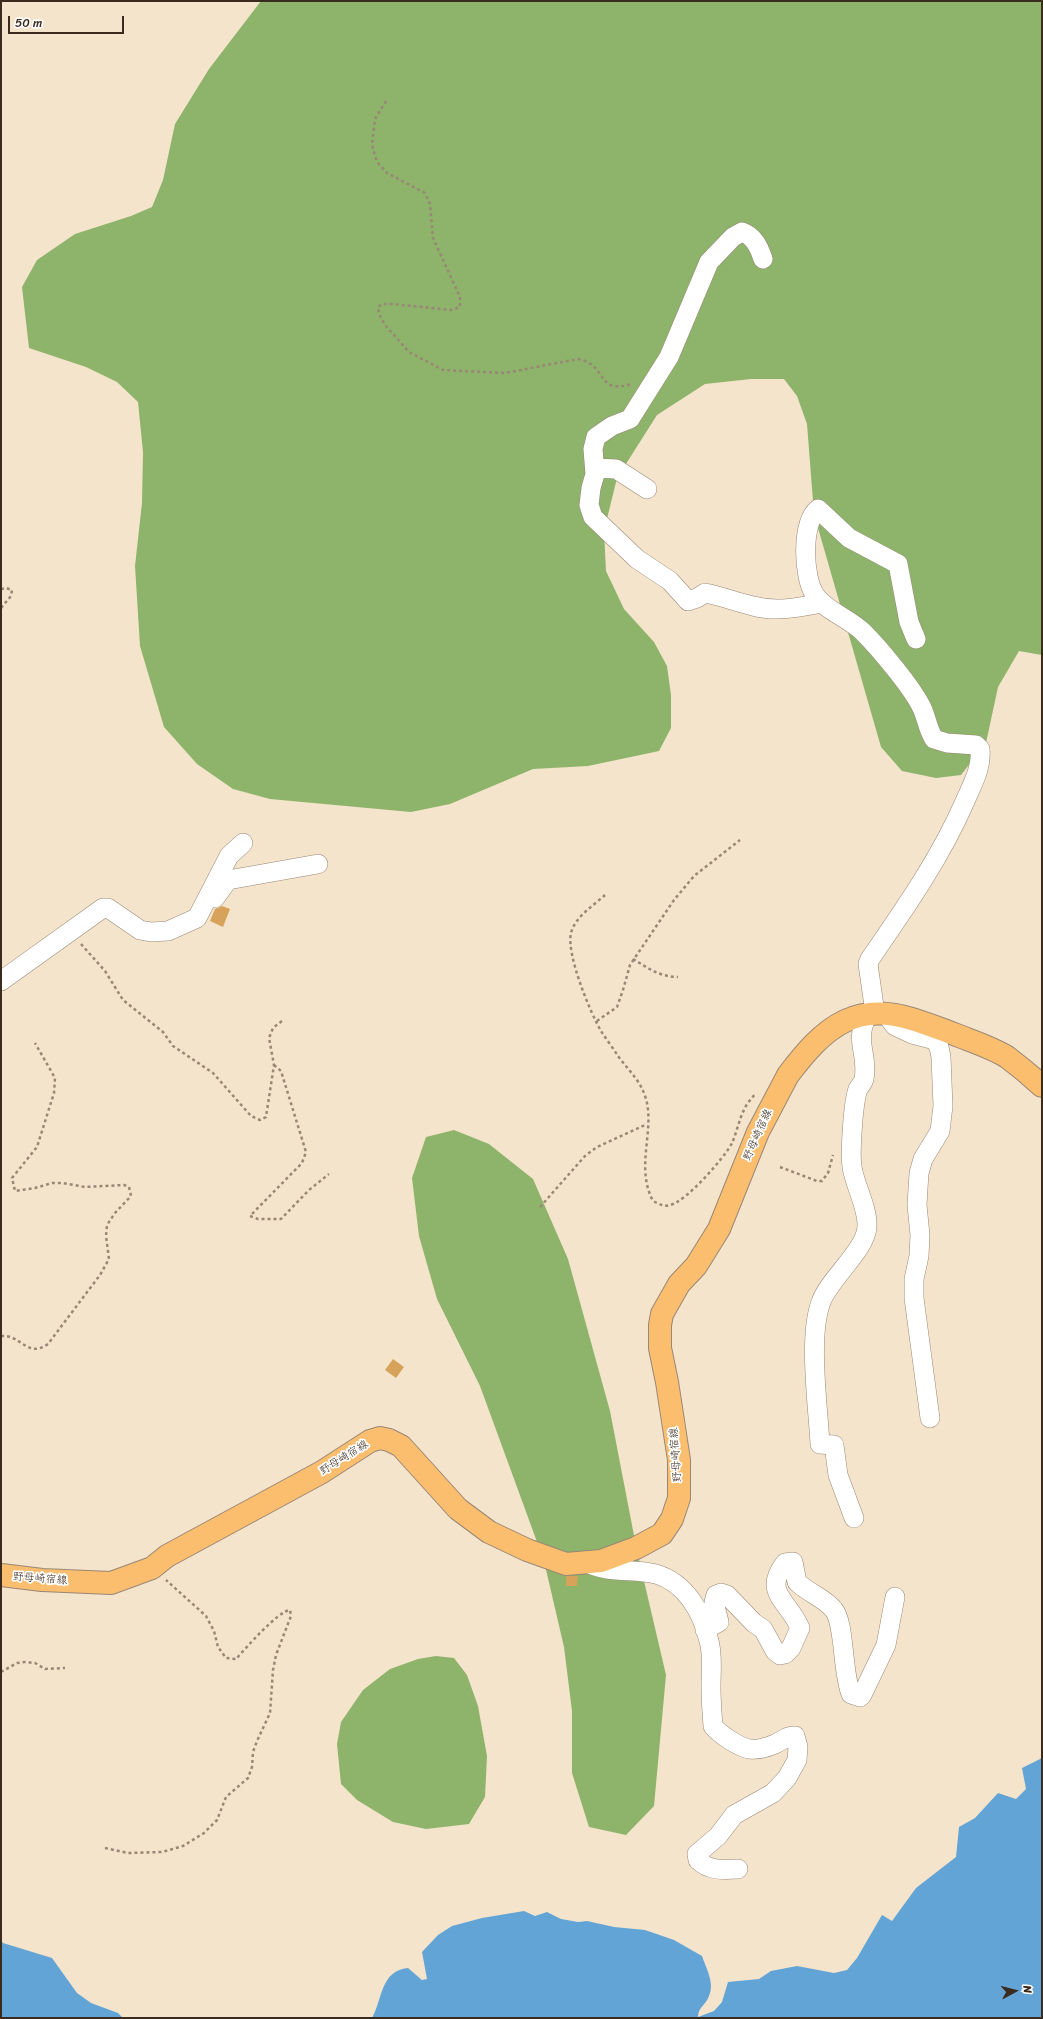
<!DOCTYPE html>
<meta charset="utf-8">
<style>
body{margin:0}
#map{position:relative;width:1043px;height:2019px;overflow:hidden;background:#f5e4cc;font-family:Sriracha,sans-serif}
canvas{display:block}
.frame{position:absolute;inset:0;border:2px solid #3b2a1e;pointer-events:none}
.north{position:absolute;left:995px;top:1971px;width:40px;height:40px;-webkit-text-stroke:3px #fff;paint-order:stroke;rotate:83deg;font-size:11px;font-weight:700;line-height:16px;text-align:center;color:#3b2a1e}
.north::after{content:'';display:block;margin:auto;width:14px;height:18px;background:#3b2a1e;clip-path:polygon(50% 0,100% 100%,50% 72%,0 100%)}
.scale{position:absolute;left:8px;top:16px;width:116px;height:18px;box-sizing:border-box;border:2px solid #3b2a1e;border-top:0;padding-left:5px;font-size:12px;line-height:14px;white-space:nowrap;color:#3b2a1e;-webkit-text-stroke:3px #fff;paint-order:stroke}
</style>
<div id="map">
<canvas width="1043" height="2019"></canvas>
<div class="frame"></div>
<div class="north">N</div>
<div class="scale">50 m</div>
</div>
<script>
const context = document.querySelector('canvas').getContext('2d');
context.lineJoin = 'round';
function paint(path, color) {
  context.fillStyle = color;
  context.fill(path, 'evenodd');
}
function trace(path, color, width, dash) {
  context.strokeStyle = color;
  context.lineWidth = width;
  context.lineCap = dash ? 'butt' : 'round';
  context.setLineDash(dash || []);
  context.stroke(path);
}
function write(font, color, halo, rows, align = 'center') {
  context.font = font + ' Sriracha,"Klee One",sans-serif';
  context.lineWidth = 3.5;
  context.setLineDash([]);
  context.textBaseline = 'middle';
  context.strokeStyle = halo;
  context.fillStyle = color;
  for (const [text, x, y, turn = 0] of rows) {
    context.save();
    context.translate(x, y);
    context.rotate((+turn || 0) * Math.PI / 180);
    context.textAlign = isNaN(turn) ? turn : align;
    if (halo) context.strokeText(text, 0, 0);
    context.fillText(text, 0, 0);
    context.restore();
  }
}
const forest = new Path2D(`
 M261,1H1042V655L1019,651L998,687L986,743L961,775L936,778L902,771L881,747L814,514L807,424L797,396L784,379H751L705,384L657,415L617,478L604,531L606,571L624,609L654,642L667,666L671,695V728L659,751L588,766L533,769L450,804L411,812L270,799L233,789L197,764L164,727L140,646L135,566L142,503L143,452L138,402L117,382L86,367L29,348L22,287L37,260L75,234L131,216L152,207L163,180L175,124L209,69Z
 M454,1130L489,1144L533,1179L568,1259L610,1411L637,1551L666,1675L654,1806L626,1835L589,1827L572,1773V1711L564,1647L544,1561L480,1386L437,1299L419,1236L412,1178L426,1137Z
 M436,1656L454,1658L467,1675L478,1706L487,1756L485,1797L469,1824L426,1829L393,1822L357,1800L341,1784L337,1744L341,1722L363,1690L390,1669L418,1659Z`);
const water = new Path2D(`
 M1042,1758V2018H372C383,1999 380,1971 408,1968L422,1980L427,1979L422,1952L438,1935L452,1926L482,1918L524,1911L535,1916L547,1912L561,1919L578,1922L587,1921L614,1927L645,1930L674,1940L702,1956C706,1968 715,1983 709,1996C706,2005 698,2007 698,2017L714,2011L722,2002L728,1982L759,1979L771,1971L797,1966L834,1973L847,1970L857,1958L882,1915L892,1921L916,1888L956,1857L959,1827L975,1818L998,1793L1016,1799L1026,1789L1022,1768Z
 M1,1941L3,1943L52,1958L77,1993L91,2003L118,2013L123,2018H1Z`);
const building = new Path2D(`
 M222,906L230,909L223,927L210,921L215,909Z
 M393,1359L404,1367L396,1378L385,1370Z
 M566,1576H578L577,1586H566Z`);
const path = new Path2D(`
 M386,101L375,119L372,145L377,162L387,173L425,193L430,204L433,238L460,297V307L451,310L393,304H382L378,307L379,314L385,325L409,352L443,370L505,373L578,359C609,365 595,395 632,384
 M1,589L6,588L12,590L11,596L1,608
 M605,895C593,906 575,917 571,933C566,954 590,1012 601,1031C606,1039 613,1048 618,1056C629,1071 641,1081 646,1099C655,1131 635,1167 653,1201C659,1204 664,1207 670,1205C686,1202 725,1157 732,1143C737,1132 739,1119 745,1108C747,1103 752,1098 756,1093
 M81,944L105,971L123,1000L163,1032L173,1046L213,1073L251,1116L260,1120L266,1117L274,1065L269,1038L273,1028L282,1021
 M633,959C648,968 660,977 678,977
 M597,1021L617,1007L623,990L630,965L674,900L694,876L740,840
 M274,1065L281,1071L306,1152L302,1163L250,1216L258,1219H281L309,1190L329,1174
 M780,1167L817,1181H822L828,1173L833,1155
 M540,1207L585,1156L597,1147L647,1124
 M1,1336C21,1334 27,1359 48,1344L100,1275L109,1259L106,1236L107,1225L115,1213L131,1196L129,1187L124,1185L85,1187L63,1183H52L35,1188L15,1191L12,1178L37,1147L54,1093L55,1078L35,1043
 M1,1672L17,1663L25,1662L35,1663L45,1669L65,1668
 M105,1848L128,1853L162,1852L183,1846L204,1833L217,1820L226,1797L248,1778L252,1767L253,1752L257,1741L270,1713L273,1670L276,1655L291,1616L290,1610C278,1611 245,1649 236,1659L226,1658L218,1647L214,1631L206,1616L166,1580`);
const minor = new Path2D(`
 M763,259C759,247 754,236 742,232L733,237L709,262L669,357L630,419L612,426L596,437L593,449L595,474L591,488L589,505L593,517L637,559L670,581L688,601L697,598L705,593C721,596 736,602 753,606C775,612 798,608 821,603
 M595,468L616,469L647,489
 M215,898L228,880L318,864
 M1,981L103,908H108L140,930L151,932L168,931L197,918L229,856L243,843
 M875,1013L868,964L870,959C906,907 941,857 966,799C973,783 982,767 980,749L976,745L947,743L934,739C928,730 927,719 922,708C912,687 879,648 863,632C850,619 823,609 815,595C803,578 801,523 818,509L849,538L898,564L909,622L916,639
 M885,1013L895,1026L912,1034L935,1040L939,1047L941,1057L943,1106L940,1131L923,1159L919,1173L917,1205L920,1235L919,1256L914,1279V1298L930,1418
 M854,1518L838,1475L834,1445L820,1444C818,1406 808,1336 821,1302C829,1279 867,1249 867,1226C868,1208 855,1186 852,1167C850,1153 853,1103 858,1089C860,1086 863,1083 864,1079C869,1053 853,1042 868,1014
 M588,1563C609,1574 634,1568 656,1574C686,1583 702,1612 709,1641C713,1655 711,1671 711,1687C711,1700 712,1713 713,1726C719,1734 740,1748 750,1749C758,1750 768,1747 775,1744C782,1741 788,1735 795,1736L798,1747L797,1760L787,1778L773,1793L734,1815L718,1836L697,1854L698,1860C709,1871 723,1870 738,1869
 M705,1630L719,1622L714,1602L716,1595L721,1593L727,1595L754,1623L763,1629L775,1651L780,1655L785,1654L791,1648L800,1628C789,1601 762,1593 785,1563L793,1562L797,1582C808,1593 825,1598 834,1610C845,1624 842,1672 851,1694L860,1697L862,1695L886,1645L895,1597`);
const major = new Path2D(`
 M1,1575L42,1580L111,1583L152,1568L167,1556L322,1472L370,1441L380,1438L389,1440L401,1446L458,1509L489,1532L527,1550L566,1564L601,1561L636,1548L662,1534L672,1519L679,1498V1460L667,1382L660,1348V1325L662,1314L679,1284L696,1266L719,1229L758,1132L788,1075C804,1054 822,1032 845,1021C882,1003 919,1021 954,1034C971,1041 991,1047 1007,1057C1019,1066 1031,1076 1042,1086`);
const streetNames = [
 ["野母崎宿線",758,1135,-66],
 ["野母崎宿線",676,1455,-94],
 ["野母崎宿線",344,1458,-32],
 ["野母崎宿線",40,1579,4]
];
paint(forest, '#8db46a');
paint(water, '#62a4d5');
paint(building, '#d7a35a');
trace(minor, '#988775', 20);
trace(major, '#988775', 24);
trace(path, '#988775', 2.5, [3, 3]);
trace(minor, '#fff', 19);
trace(major, '#fbbe6e', 22);
write('11px', '#3b2a1e', '#fff', streetNames);
</script>
